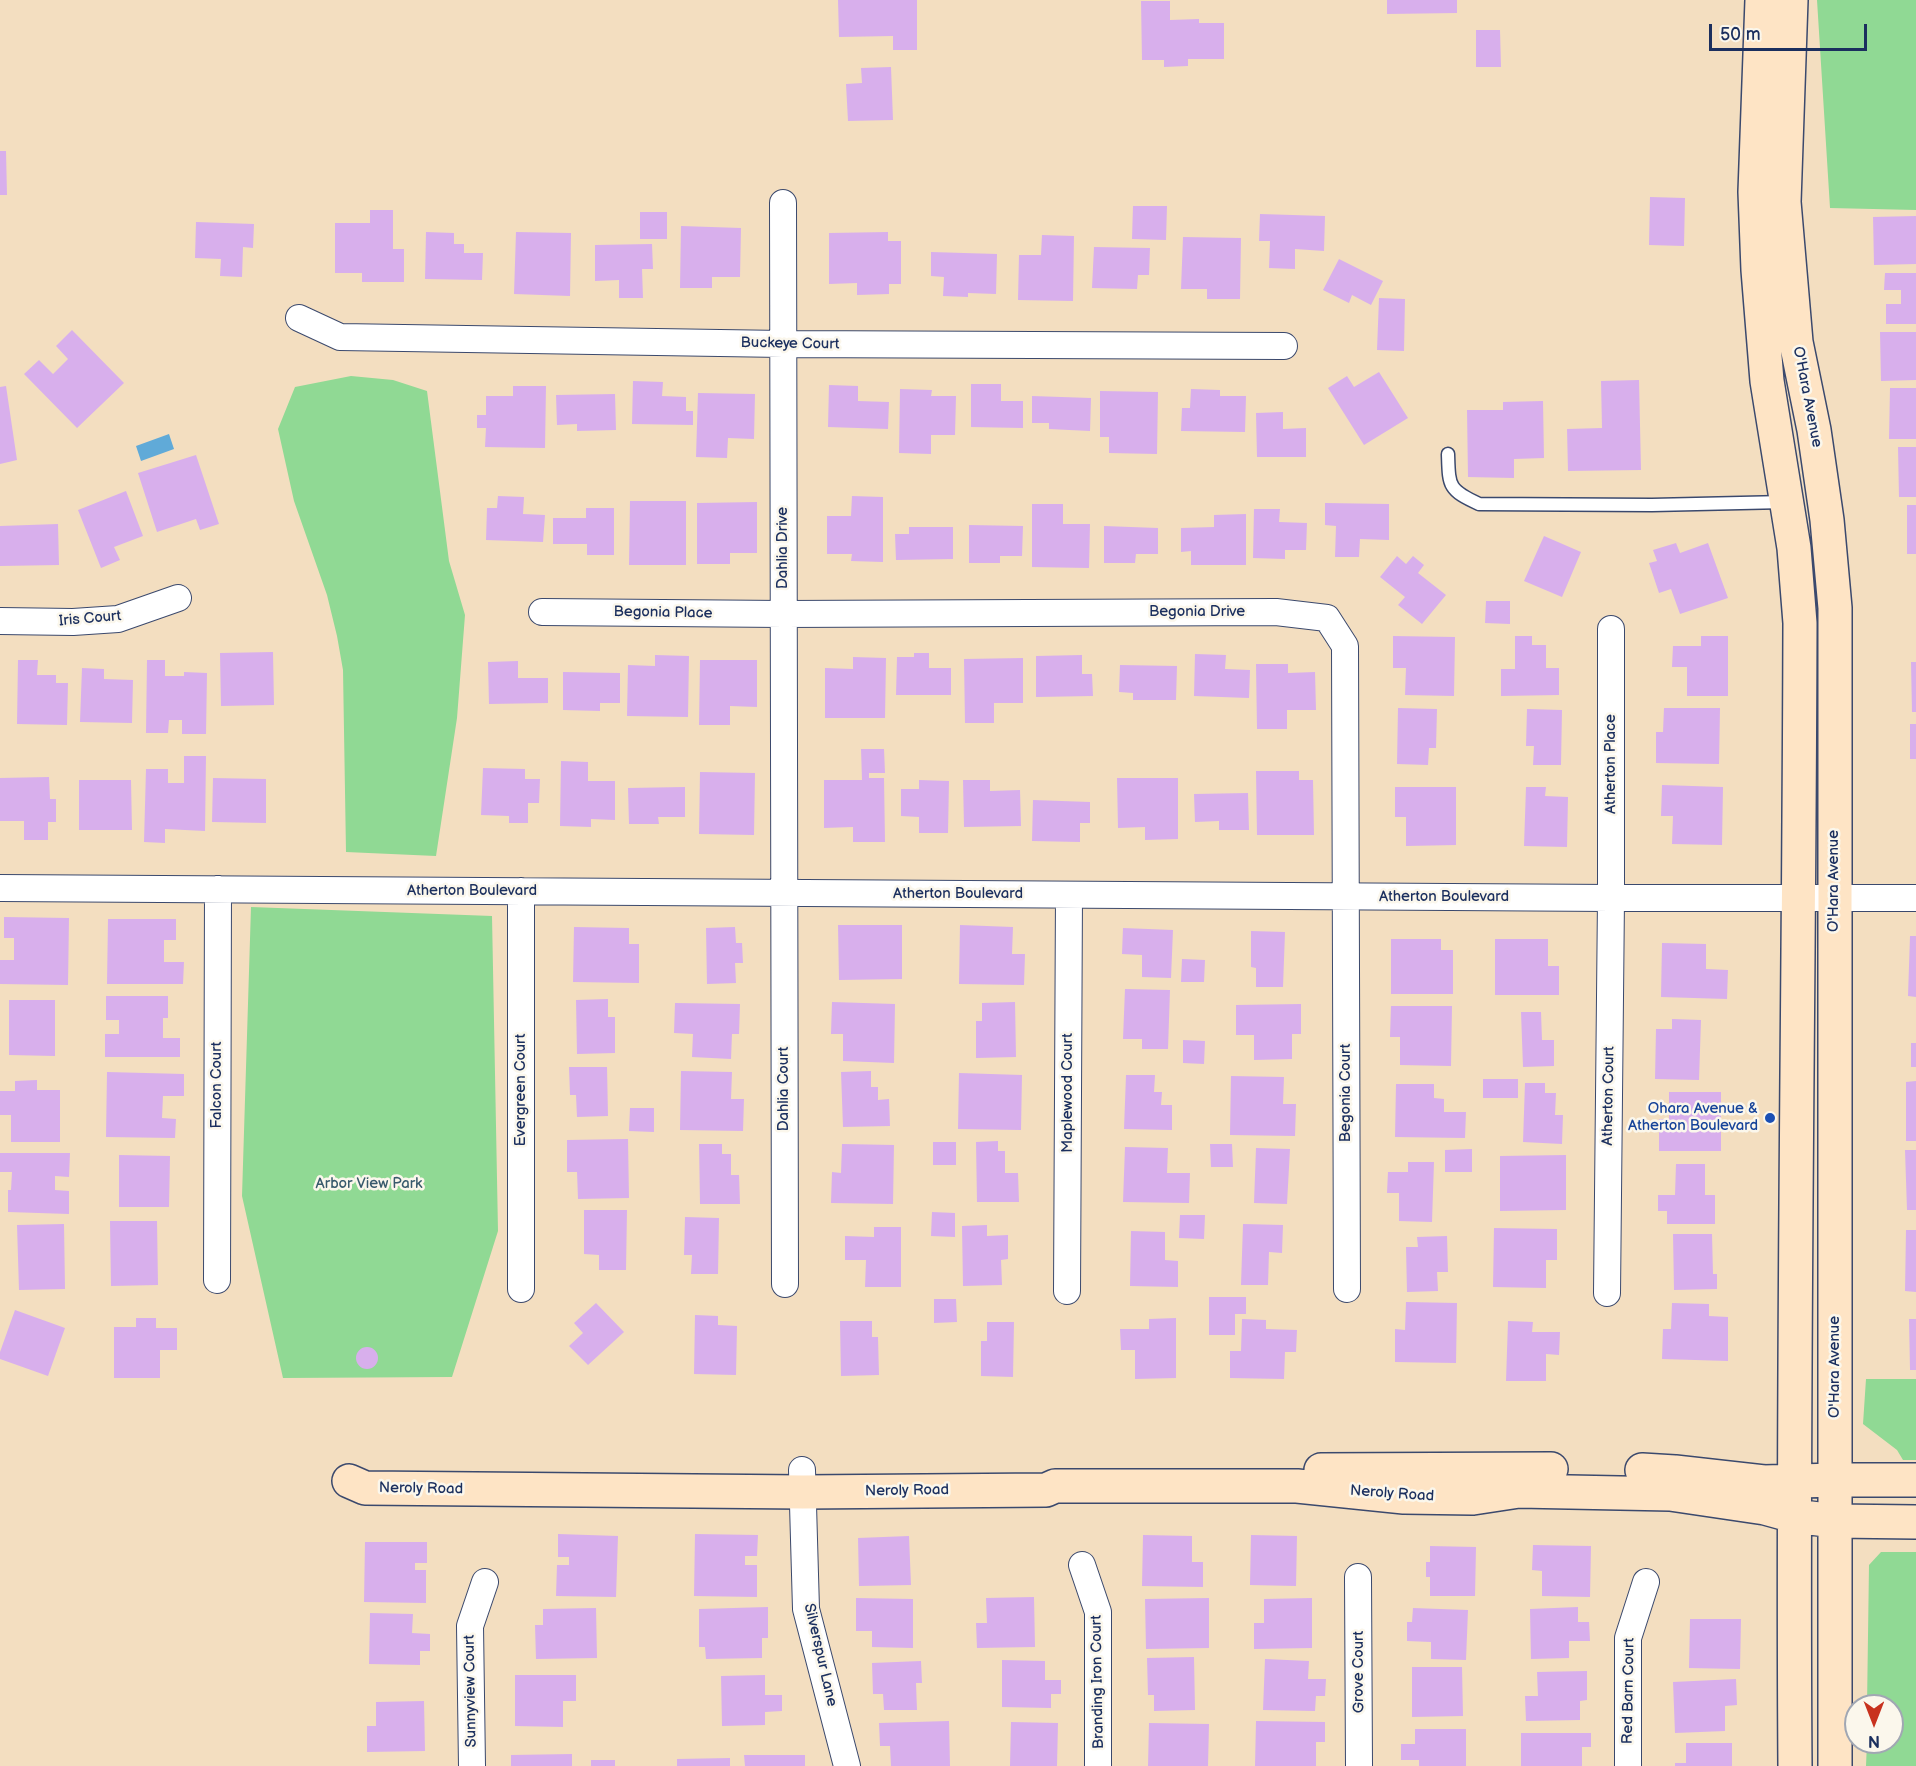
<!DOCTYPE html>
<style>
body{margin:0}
#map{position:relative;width:1916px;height:1766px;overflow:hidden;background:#f3dec0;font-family:"Balsamiq Sans",sans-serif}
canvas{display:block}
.north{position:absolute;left:1844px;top:1694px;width:60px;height:60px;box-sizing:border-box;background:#fbf7ec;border:2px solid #a1a7b3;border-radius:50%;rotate:180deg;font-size:16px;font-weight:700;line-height:24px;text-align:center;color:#1b2f5e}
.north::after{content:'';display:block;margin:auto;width:21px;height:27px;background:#c8321e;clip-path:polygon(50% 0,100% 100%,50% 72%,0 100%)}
.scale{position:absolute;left:1709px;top:24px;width:158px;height:27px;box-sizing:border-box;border:3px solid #1b2f5e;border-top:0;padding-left:8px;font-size:18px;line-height:21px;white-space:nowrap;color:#1b2f5e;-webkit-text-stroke:4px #fbf7ec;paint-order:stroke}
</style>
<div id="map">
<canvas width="1916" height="1766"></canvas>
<div class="north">N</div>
<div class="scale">50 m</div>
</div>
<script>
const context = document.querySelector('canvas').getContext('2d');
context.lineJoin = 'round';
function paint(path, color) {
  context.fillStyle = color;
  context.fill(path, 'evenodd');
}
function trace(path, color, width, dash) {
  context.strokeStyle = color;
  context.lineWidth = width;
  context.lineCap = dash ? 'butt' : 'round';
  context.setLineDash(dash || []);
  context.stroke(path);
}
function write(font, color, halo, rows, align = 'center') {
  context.font = font + ' "Balsamiq Sans",sans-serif';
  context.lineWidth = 5;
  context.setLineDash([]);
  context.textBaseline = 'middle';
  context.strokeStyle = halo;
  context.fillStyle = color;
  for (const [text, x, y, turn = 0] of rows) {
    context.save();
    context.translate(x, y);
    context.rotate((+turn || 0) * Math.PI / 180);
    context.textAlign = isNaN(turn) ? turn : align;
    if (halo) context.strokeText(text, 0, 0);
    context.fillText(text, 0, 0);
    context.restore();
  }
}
const green = new Path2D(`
 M1817,0H1916V210L1830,208Z
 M351,376L393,380L427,391L449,561L465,615L457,718L436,856L346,852L343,670L337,636L327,595L294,501L278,429L295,387Z
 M251,907L492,916L498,1231L452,1377L283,1378L242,1196Z
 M1866,1379H1916V1460H1903L1897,1450L1863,1424Z
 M1881,1552H1916V1766H1866L1867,1742H1892V1706H1867L1869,1565Z`);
const water = new Path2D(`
 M169,434L174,449L141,461L136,446Z`);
const building = new Path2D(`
 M838,0H917V50H893V36L839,37Z
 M1387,0H1457V13L1387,14Z
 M1141,1H1170V20L1199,19V23H1224V59H1188V66L1164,67V60H1142Z
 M1476,30H1500L1501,67H1476Z
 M891,67L893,120L848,121L846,84L862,83L861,68Z
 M0,151H6L7,195H0Z
 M1650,197L1685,198L1684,246L1649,245Z
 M1133,206H1167L1166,240L1132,239Z
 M370,210H393V249H404V282H362V273H335V223H370Z
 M640,212H667V239H640Z
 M1260,214L1325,216L1324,251L1295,249V269L1269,268L1270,241H1259Z
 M1916,216V264L1874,265L1873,217Z
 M196,222L254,224L253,248L243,247L242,277L220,276L221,259L195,258Z
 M681,226L741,228L740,277H712V288H680Z
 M426,232L454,233V244H464V253H483L482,280L425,279Z
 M516,232L571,233L570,296L514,294Z
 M888,232V241H901V284H889V294L857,295V283L829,284V233Z
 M1042,235L1074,236L1073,301L1018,300L1019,255H1041Z
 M1183,237L1241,238L1240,299H1207V289H1181Z
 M652,244L653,269H642L643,298H619V280L595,281V245Z
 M1094,247L1150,248L1149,275H1138L1137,289L1092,288Z
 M931,252L997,254L996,294L968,293V297L943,296L944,277L931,276Z
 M1339,259L1383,281L1371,305L1352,295L1349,303L1323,290Z
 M1885,273H1916V324H1886V304H1901V290H1884Z
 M1379,298L1405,299L1404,351L1377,350Z
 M72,330L124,383L77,428L24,374L39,360L53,374L68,359L56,346Z
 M1880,332H1916V380L1881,381Z
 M1379,372L1408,418L1364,445L1328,388L1347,376L1354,387Z
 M1639,380L1641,470L1568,471L1567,429L1602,428L1601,381Z
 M633,381L663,382L662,396L686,397V411H693V425L632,424Z
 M971,384H1001V401H1023V428L971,427Z
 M829,385L858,386V401L889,402L888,429L828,427Z
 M6,386L17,460L0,464V387Z
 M513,386H546L545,448L485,447L486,428H477V415H486V396H513Z
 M1890,388H1916V439H1889Z
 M900,389L932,390L931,396H956L955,435H931V454L899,453Z
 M1191,389L1220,390V396H1246L1245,432L1181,431L1182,408H1190Z
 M1100,391L1158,392L1157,454L1109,453V437H1100Z
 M698,393L755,394L754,439L728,438L727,458L696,457Z
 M615,394L616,430L577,431V424L557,425L556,395Z
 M1032,396L1091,398L1090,431L1049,429V423H1032Z
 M1543,401L1544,458L1514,459V478L1468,477L1467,410H1503V402Z
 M1283,412V429L1306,428V457H1257L1256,413Z
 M1898,447H1916V497H1899Z
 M196,455L219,524L200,530L196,519L157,532L138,473Z
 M126,491L143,536L114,547L120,560L101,568L78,510Z
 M498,496L524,497L523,514L545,515L543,542L486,540L487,508H497Z
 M852,496L883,497V562L851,561L852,554H827V516H851Z
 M630,501H686V565H629Z
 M757,502V553H730V564H697V503Z
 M1325,503L1389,504V540L1360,539L1359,557H1335L1336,526L1325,525Z
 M1032,504H1063V524H1090L1089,568L1032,567Z
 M1907,505H1916V554H1907Z
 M586,508H614V555H587V544H553V518H586Z
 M1254,509H1280L1279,522L1307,523L1306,550H1285V559L1253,558Z
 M1246,514V565H1191V551L1181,552V528L1214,527V515Z
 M58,524L59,565L0,566V526Z
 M969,525L1023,526L1022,556H1000V563H969Z
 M1104,526L1158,528V554H1136L1135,563H1104Z
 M909,527H953V559L896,560L895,534H909Z
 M1544,536L1581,552L1562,597L1524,581Z
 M1676,543L1680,553L1708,543L1728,598L1680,614L1671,589L1659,593L1649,563L1657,561L1653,550Z
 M1397,556L1406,564L1413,556L1424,565L1418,573L1446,595L1422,624L1398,605L1405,597L1380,577Z
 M1486,601H1510V624L1485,623Z
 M1393,636L1455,637L1454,696L1405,695L1406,668H1393Z
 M1515,636H1532V645H1546V668H1559V695L1501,696V669H1515Z
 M1701,636H1728V696H1687V667H1672L1673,646H1701Z
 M273,652L274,705L221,706L220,653Z
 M914,653H929V668H951V695H896L897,657H914Z
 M1195,654L1226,655L1225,669L1250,670L1249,698L1194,696Z
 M655,655L689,656L688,717L627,716L628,665L655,666Z
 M1082,655V674H1092L1093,696L1036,697V656Z
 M853,657L886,658L885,718H825V668L853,669Z
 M1023,658V703H994V723H965L964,659Z
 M18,660H38L37,675H56V683H68L67,725L17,724Z
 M147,660H165V676H184V672L207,673L206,734H182V720H169L168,733H146Z
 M700,660H757V707L730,706V725H699Z
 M518,661V678H548V703L489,704L488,662Z
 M1911,662H1916V712H1912Z
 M1256,664H1288V673L1315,672L1316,710H1287V729H1257Z
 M1120,665L1177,666L1176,700H1133V693L1119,692Z
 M82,668L104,669V679L133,680L132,723L80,722Z
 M563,672L620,673V703H600V711L563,710Z
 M1398,708L1437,709L1436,748H1429L1428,765L1397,764Z
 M1664,708H1720L1719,764L1656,763V732H1663Z
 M1527,709L1562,710L1561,765H1533L1534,746H1526Z
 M1910,724H1916V759H1910Z
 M861,749H884L885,773H869V778H884L885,842H853V827L824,828V780H862Z
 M184,756H206L205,831L165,829V843L144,842L146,769H168V783H184Z
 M561,761L588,762V781H615V820L591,819V827L560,826Z
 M483,768L525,769V779H540L539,803H528V823H509V816L481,815Z
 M1256,771H1299V780H1313L1314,835H1257Z
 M700,772L755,773L754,835L699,834Z
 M49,777L50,799H56V822H48V840H24V821H0V778Z
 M213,778L266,779V823L212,822Z
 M1117,778H1178V839L1145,840V827L1118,828Z
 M79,780H131L132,830H79Z
 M919,780L949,781L948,833H919V817L901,816V789H919Z
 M963,780H990V791L1020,790L1021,826L964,827Z
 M1662,785L1723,787L1722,845L1672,844L1673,816H1661Z
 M685,787V817H658L659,824H629L628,788Z
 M1395,787H1456V845L1406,846V817H1395Z
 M1526,787H1546L1545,796L1568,797L1567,847L1524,846Z
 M1248,793L1249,830H1219V821L1195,822L1194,794Z
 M1033,800L1090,802V823H1080V842L1032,841Z
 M4,917L69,918L68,985L0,984V960H14V938H4Z
 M108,919H176V940H164V962H184L183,984H107Z
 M838,925H902V979L839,980Z
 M960,925L1013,927L1012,954H1025L1024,985L959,984Z
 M574,927L629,928V944H639V983L573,982Z
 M735,927L736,943H742L743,963H735L736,983L707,984L706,928Z
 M1123,928L1173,930L1171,978L1142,977V955L1122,954Z
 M1251,931L1285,932L1283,987H1256V968L1251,967Z
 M1910,936H1916V997L1908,996Z
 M1391,939H1441V950H1453V994H1391Z
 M1495,939H1548V966H1559V995H1495Z
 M1662,943L1706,944V969L1728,970L1727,999L1661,997Z
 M1182,959L1205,960L1204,982H1181Z
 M1125,989L1170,990L1168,1049H1142V1039H1123Z
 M106,996H168V1018H163V1038H180V1057H105V1034H119V1020H106Z
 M608,999V1017H615V1053L577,1054L576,1000Z
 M9,1000H55V1056L9,1055Z
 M832,1002L895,1004L894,1063L843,1061V1034H831Z
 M1015,1002L1016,1057L976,1058V1021H982V1003Z
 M675,1003L740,1004L739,1034H732L731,1059L692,1057L693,1034L674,1033Z
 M1301,1004V1034H1292V1059L1254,1060V1035H1236V1005Z
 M1391,1006H1452L1451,1066L1400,1065V1037H1390Z
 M1521,1012H1541L1542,1040H1554V1066L1523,1067Z
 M1672,1019L1701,1020L1699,1080L1655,1079L1656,1029H1672Z
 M1183,1040L1205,1041L1204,1064L1183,1063Z
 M1911,1043H1916V1067H1911Z
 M569,1067H607L608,1116L577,1117L576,1095H570Z
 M681,1071L732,1072L731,1099H744L743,1131L680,1130Z
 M871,1071V1087H878V1100L889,1099L890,1126L843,1127L841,1072Z
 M107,1072L184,1074V1096H163L162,1118L176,1119L175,1138L106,1137Z
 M959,1073L1022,1075L1021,1130L958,1129Z
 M1126,1075H1155L1154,1092H1162L1161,1105H1172V1130L1124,1129Z
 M1231,1076L1284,1077L1283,1104H1296L1295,1136L1230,1135Z
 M1483,1079H1518V1098H1483Z
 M37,1080V1090H60V1142H11V1115H0V1091H15V1081Z
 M1916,1081V1141H1906V1082Z
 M1525,1083H1545V1093H1556L1555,1115H1563L1562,1144L1523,1142Z
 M1396,1084H1434V1098L1444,1099V1112H1466L1465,1138L1395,1137Z
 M1669,1092H1721V1151H1659V1119H1669Z
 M630,1108H654V1132L629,1131Z
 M628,1139L629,1198L578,1199L577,1172H567V1140Z
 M998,1141V1151H1005V1173H1018L1019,1202H977L976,1142Z
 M933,1142H956V1165H933Z
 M699,1144H722V1154H731V1175H739L740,1204H700Z
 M842,1144L894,1145L893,1204L831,1203L832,1172L841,1173Z
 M1210,1144H1232L1233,1167H1211Z
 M1125,1147L1168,1148L1167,1173H1190L1189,1203L1123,1202Z
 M1256,1148L1290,1149L1287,1204L1254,1203Z
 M1472,1149V1172H1445V1150Z
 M1905,1150H1916V1210H1907Z
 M0,1153H70L69,1177L55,1176V1190L69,1191V1214L8,1212V1190H11L12,1172H0Z
 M119,1155L170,1156L169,1207H119Z
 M1566,1155V1210L1500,1211V1156Z
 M1408,1162H1434L1432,1222L1399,1221V1193H1387L1388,1172H1408Z
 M1676,1164H1705V1195H1715V1224H1667V1211H1658V1195H1675Z
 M584,1210H627L626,1270H599V1255L584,1254Z
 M932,1212L955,1213V1237L931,1236Z
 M1180,1215H1205L1204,1239L1179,1238Z
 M685,1217L719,1218L718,1274H691L692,1255H684Z
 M110,1221H157L158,1285L111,1286Z
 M64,1224L65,1289L19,1290L17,1225Z
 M1243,1224L1283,1225L1282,1253L1269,1252L1268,1285H1241Z
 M987,1225V1236L1008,1235V1259L1001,1260L1002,1285L963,1286L962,1226Z
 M874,1227H901V1287H865L866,1260H845V1236L874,1237Z
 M1494,1228L1557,1229V1260H1546V1288L1493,1287Z
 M1906,1230H1916V1292L1905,1291Z
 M1131,1231L1165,1232V1260L1178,1261V1287L1130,1286Z
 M1673,1234H1712L1713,1274H1717V1289L1674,1290Z
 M1447,1236L1448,1272H1437L1438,1291L1407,1292L1406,1247H1418L1417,1237Z
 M1209,1297H1246V1314H1235V1335H1209Z
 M934,1299H956L957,1322L934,1323Z
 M1406,1302L1457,1303L1456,1363L1395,1362V1329L1405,1330Z
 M596,1303L624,1332L588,1365L569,1346L583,1333L574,1323Z
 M1672,1303L1709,1304V1316L1728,1317V1361L1662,1359L1663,1329H1671Z
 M15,1310L65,1328L48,1376L0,1359V1352Z
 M695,1315L718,1316V1325L737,1326L736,1375L694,1374Z
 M136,1318H156V1328H177V1350H160V1378H114V1327H136Z
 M1176,1318V1378L1135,1379V1350H1121L1120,1329H1149V1319Z
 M1242,1319L1266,1320V1329L1297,1330L1296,1352H1285L1284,1379L1230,1378V1351H1241Z
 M1909,1319H1916V1370H1910Z
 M840,1321H872V1337H878L879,1375L841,1376Z
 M1508,1321L1533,1322L1532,1332H1560L1559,1355L1546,1354V1381H1506Z
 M987,1322H1014L1013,1377L981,1376V1341H987Z
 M356 1358a11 11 0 1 1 22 0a11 11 0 1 1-22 0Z
 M558,1534L618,1536L616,1597L556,1596L557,1565H569V1557H558Z
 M695,1534L758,1535L757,1556H745V1565H757V1597L694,1596Z
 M1143,1535L1192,1536V1562H1203V1587L1142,1586Z
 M1251,1535L1297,1536L1296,1586L1250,1585Z
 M909,1536L911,1585L859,1586L858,1538Z
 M365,1542H427V1563H415V1570H426V1603L364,1602Z
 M1533,1545L1591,1546L1590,1597L1542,1596V1571L1532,1570Z
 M1430,1546L1476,1547L1475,1596H1430V1577H1426V1562H1430Z
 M1034,1597L1035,1647L977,1648L976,1623H987L986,1598Z
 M856,1598L913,1599V1648L872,1647V1631H856Z
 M1209,1598V1648L1146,1649L1145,1599Z
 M1312,1598V1648L1254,1649V1623H1264V1599Z
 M768,1607V1638H762V1658L706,1659L705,1647H699V1609Z
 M1578,1607V1622H1589L1590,1641H1569V1658L1531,1659L1530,1609Z
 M596,1608L597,1658L536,1659L535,1625H543V1609Z
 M1413,1608L1468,1610L1466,1660L1431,1659V1642L1407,1641V1622H1412Z
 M370,1613L413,1614L412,1633L430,1634V1651H420V1665L369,1664Z
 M1690,1619H1741L1740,1669L1689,1668Z
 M1194,1657L1195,1710L1154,1711V1695H1148L1147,1658Z
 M1265,1659L1309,1661L1308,1679H1326L1325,1696H1316L1315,1711L1263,1710Z
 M1002,1660L1045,1661V1680H1061V1694H1051V1708L1002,1707Z
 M921,1661L922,1683H916L917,1710H884L883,1694H873L872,1663Z
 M1412,1667H1462L1463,1716L1412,1717Z
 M1587,1671V1700L1580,1701V1720L1526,1721L1525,1696H1538L1537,1672Z
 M515,1675H576V1701H563V1727L515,1726Z
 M765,1675V1695H782V1711L765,1712V1725L722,1726L721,1676Z
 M1736,1679L1737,1705L1725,1706V1731L1675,1733L1673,1682Z
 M424,1701L425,1751L367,1752V1726H376V1702Z
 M949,1721L950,1766H891L890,1746H880L879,1723Z
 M1256,1721L1325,1722V1742H1316V1766H1255Z
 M1011,1722L1058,1723L1057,1766H1010Z
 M1149,1723L1209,1724L1208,1766H1148Z
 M1415,1729H1466V1766H1419V1760H1401V1744H1415Z
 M1521,1733H1591V1747H1582V1766H1521Z
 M1686,1743H1732V1766H1675V1763H1686Z
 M572,1754V1766H511V1755Z
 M744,1755H805V1766H745Z
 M730,1758V1766H677V1759Z
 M591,1760H615V1766H591Z`);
const lane = new Path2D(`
 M1448,454C1449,486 1448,490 1479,504L1652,505L1785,502`);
const street = new Path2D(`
 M783,203L785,1284
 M299,318L340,337L783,344L1284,346
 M542,612L783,614L1276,612L1327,618L1345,646L1347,1289
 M0,621L73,622L118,619L178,598
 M0,888L1611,898H1916
 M521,891V1289
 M217,1280L218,889
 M1067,1291L1069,895
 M1607,1293L1611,898V629
 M802,1470L806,1609L847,1766
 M1082,1565L1098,1612V1766
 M1358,1577L1359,1766
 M472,1766L470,1626L485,1582
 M1628,1766V1638L1646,1582`);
const secondary = new Path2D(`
 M1762,0L1755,192L1758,270L1767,381L1794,548L1800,623C1799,1004 1792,1385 1795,1766
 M1791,0L1784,202L1796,342L1814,430L1827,520L1835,608V1766
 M1321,1470L1551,1469
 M1642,1470L1675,1472L1764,1482L1835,1480H1916
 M349,1481L365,1488L803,1492L1046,1490L1055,1486H1297L1404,1497L1473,1498L1519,1491L1670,1494L1765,1508L1794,1516L1835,1521L1916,1522`);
const markers = [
 [1770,1118,6,"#1a4fb4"]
];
const streetNames = [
 ["Buckeye Court",790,344,1],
 ["O'Hara Avenue",1807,397,79],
 ["Dahlia Drive",783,548,-90],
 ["Begonia Drive",1197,612],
 ["Begonia Place",663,613,1],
 ["Iris Court",90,619,-5],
 ["Atherton Place",1611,764,-90],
 ["O'Hara Avenue",1834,881,-90],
 ["Atherton Boulevard",472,891],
 ["Atherton Boulevard",958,894],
 ["Atherton Boulevard",1444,897],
 ["Falcon Court",217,1085,-90],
 ["Dahlia Court",784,1089,-90],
 ["Evergreen Court",521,1090,-90],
 ["Maplewood Court",1068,1093,-90],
 ["Begonia Court",1346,1093,-90],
 ["Atherton Court",1609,1096,-89],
 ["O'Hara Avenue",1835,1367,-90],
 ["Neroly Road",421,1489,1],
 ["Neroly Road",907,1491,-1],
 ["Neroly Road",1392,1494,4],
 ["Silverspur Lane",820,1655,77],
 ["Grove Court",1359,1672,-90],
 ["Branding Iron Court",1098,1682,-91],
 ["Sunnyview Court",471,1691,-91],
 ["Red Barn Court",1629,1691,-89]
];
const transitNames = [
 ["Ohara Avenue &",1758,1109],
 ["Atherton Boulevard",1758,1126]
];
const parkNames = [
 ["Arbor View Park",369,1184]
];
paint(green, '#90d994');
paint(water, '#60aad8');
paint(building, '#d8afec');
trace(lane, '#3b496d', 15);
trace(street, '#3b496d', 28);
trace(secondary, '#3b496d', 36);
trace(lane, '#fff', 12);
trace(street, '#fff', 26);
trace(secondary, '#fee4c5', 33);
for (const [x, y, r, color] of markers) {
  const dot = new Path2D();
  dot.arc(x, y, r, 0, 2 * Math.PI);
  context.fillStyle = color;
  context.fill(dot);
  trace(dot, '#fbf7ec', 2);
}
write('15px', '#1b2f5e', '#fbf7ec', streetNames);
write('15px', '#164399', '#fbf7ec', transitNames, 'right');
write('15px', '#385a6c', '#fbf7ec', parkNames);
</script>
